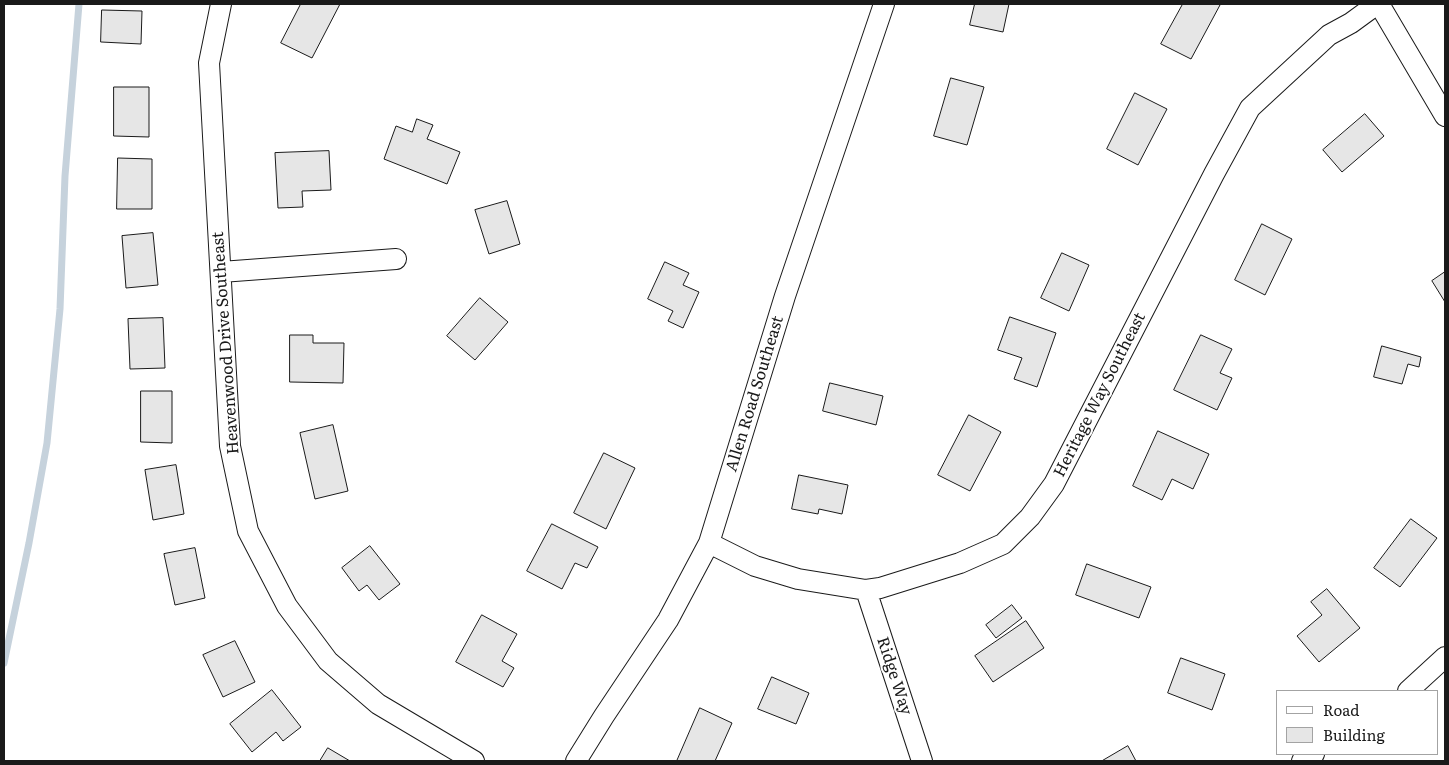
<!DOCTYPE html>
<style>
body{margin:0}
#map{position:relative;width:1449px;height:765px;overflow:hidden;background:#fff;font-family:Literata,serif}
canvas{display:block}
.frame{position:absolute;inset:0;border:5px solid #1a1a1a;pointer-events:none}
.legend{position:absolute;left:1276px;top:690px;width:162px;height:65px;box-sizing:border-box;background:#fff;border:1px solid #a3a3a3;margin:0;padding:6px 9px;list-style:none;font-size:15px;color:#1a1a1a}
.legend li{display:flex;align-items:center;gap:10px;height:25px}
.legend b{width:25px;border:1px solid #a3a3a3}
</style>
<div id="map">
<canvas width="1449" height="765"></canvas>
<div class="frame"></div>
<ul class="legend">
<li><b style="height:6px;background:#fff"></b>Road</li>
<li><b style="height:14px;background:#e6e6e6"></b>Building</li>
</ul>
</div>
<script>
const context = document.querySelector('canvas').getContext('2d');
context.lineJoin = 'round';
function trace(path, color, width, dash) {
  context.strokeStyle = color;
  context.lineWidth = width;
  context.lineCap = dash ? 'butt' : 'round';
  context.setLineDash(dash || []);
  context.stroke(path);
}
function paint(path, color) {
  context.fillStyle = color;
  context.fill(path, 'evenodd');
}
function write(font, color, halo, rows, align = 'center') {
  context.font = font + ' Literata,serif';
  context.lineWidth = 4;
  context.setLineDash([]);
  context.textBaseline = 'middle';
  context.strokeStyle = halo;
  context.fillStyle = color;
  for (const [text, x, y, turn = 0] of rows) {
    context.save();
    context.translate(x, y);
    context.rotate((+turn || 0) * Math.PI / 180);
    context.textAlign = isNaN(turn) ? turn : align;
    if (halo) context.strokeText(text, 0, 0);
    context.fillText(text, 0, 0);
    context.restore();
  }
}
const stream = new Path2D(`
 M4,663L29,543L47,443L60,309L65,176L79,4`);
const building = new Path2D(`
 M301,4H340L312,58L281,43Z
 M975,4H1009L1003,32L970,25Z
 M1183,4H1217L1220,5L1191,59L1161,44Z
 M102,10L142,11L141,44L101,42Z
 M951,78L984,87L967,145L934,136Z
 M114,87H149V137L114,136Z
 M1135,93L1167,109L1138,165L1107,149Z
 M1365,114L1384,136L1342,172L1323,150Z
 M417,119L433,125L427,139L460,152L447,184L384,159L396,126L412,132Z
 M329,151L331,190L302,191L303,207L278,208L275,153Z
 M118,158L152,159V209H117Z
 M507,201L520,244L489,254L475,210Z
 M1262,224L1292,239L1265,295L1235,280Z
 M153,233L158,285L126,288L122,236Z
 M1062,253L1089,265L1069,311L1041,298Z
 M665,262L689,273L683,285L699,292L683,328L668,321L673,311L648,299Z
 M1445,272V302L1432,281Z
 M480,298L508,322L475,360L447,336Z
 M1010,317L1056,333L1037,387L1014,379L1022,358L998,350Z
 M163,318L165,368L130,369L128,319Z
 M290,335H313V343H344L343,383L290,382Z
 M1201,335L1232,349L1220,373L1232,378L1217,410L1174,390Z
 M1382,346L1421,357L1419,367L1408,364L1402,384L1374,377Z
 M830,383L883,396L876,425L823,411Z
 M141,391H172V443L141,442Z
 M969,415L1001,432L970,491L938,475Z
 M333,425L348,491L315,499L300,433Z
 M1158,431L1209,454L1193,489L1172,479L1162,500L1133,486Z
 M604,453L635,468L606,529L574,513Z
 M176,465L184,514L153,520L145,470Z
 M799,475L848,485L842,514L819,509L818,514L792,509Z
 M1411,519L1437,538L1400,587L1374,568Z
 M552,524L598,547L587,568L575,563L562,589L527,571Z
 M370,546L400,584L379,600L367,585L359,591L342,568Z
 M195,548L205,598L175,605L164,554Z
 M1087,564L1151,587L1139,618L1076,595Z
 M1327,589L1360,628L1319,662L1297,636L1322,615L1311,602Z
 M1012,605L1022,618L996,638L986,625Z
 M482,615L517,634L502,661L514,668L503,687L456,662Z
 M1026,621L1044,648L993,682L975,656Z
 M235,641L255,682L223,697L203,655Z
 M1181,658L1225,674L1212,710L1168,693Z
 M772,677L809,693L796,724L758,709Z
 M272,690L301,727L283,741L276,732L252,752L230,724Z
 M700,708L732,723L715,761H677Z
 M1128,746L1136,761H1102Z
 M328,748L350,761H320Z`);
const minor = new Path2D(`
 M221,4L209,63L230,446L248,531L287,606L328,661L378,704L474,761
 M1379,4L1445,116
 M221,272L396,259
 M709,543L755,566L798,579L866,590L880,588L960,563L1003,544L1030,517L1054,484L1214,174L1250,108L1329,35L1351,23L1377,4
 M866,590L922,761
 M1408,691L1445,657
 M576,761L604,716L668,620L709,543L785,296L884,4
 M1302,761L1314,754`);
const streetNames = [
 ["Heavenwood Drive Southeast",226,343,-94],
 ["Allen Road Southeast",755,394,-73],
 ["Heritage Way Southeast",1100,395,-63],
 ["Ridge Way",894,676,72]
];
trace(stream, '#c6d2dc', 7);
paint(building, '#e6e6e6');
trace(building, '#1a1a1a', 1);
trace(minor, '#1a1a1a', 22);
trace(minor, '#fff', 20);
write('16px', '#1a1a1a', '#fff', streetNames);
</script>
